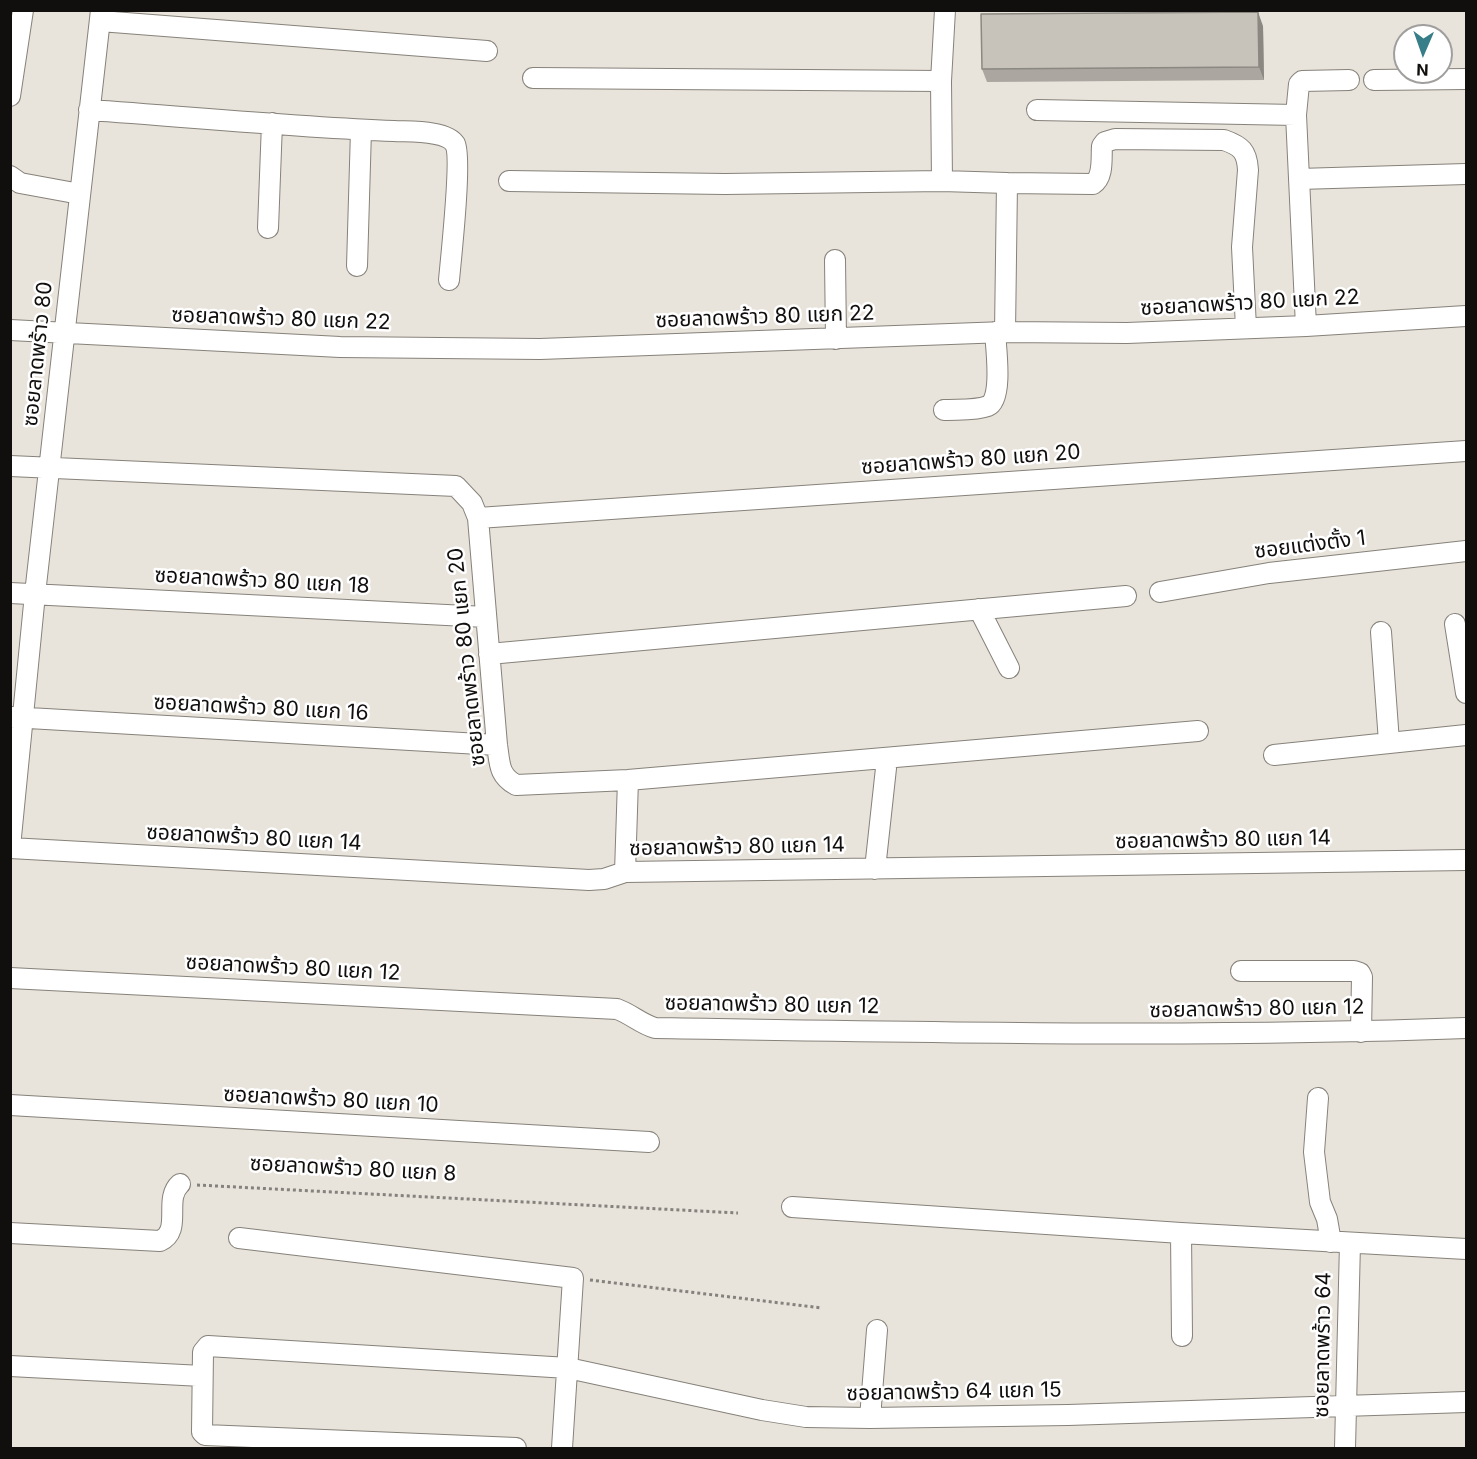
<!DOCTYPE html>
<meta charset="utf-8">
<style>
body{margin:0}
#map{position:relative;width:1477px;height:1459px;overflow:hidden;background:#e8e3db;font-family:Inter,sans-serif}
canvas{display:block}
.frame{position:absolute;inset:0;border:12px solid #110f0d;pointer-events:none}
.north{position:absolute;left:1393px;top:24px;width:60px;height:60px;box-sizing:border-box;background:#fff;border:2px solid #a09f9e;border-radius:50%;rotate:182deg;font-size:16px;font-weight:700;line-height:24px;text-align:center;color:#110f0d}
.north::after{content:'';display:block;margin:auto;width:21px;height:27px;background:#377e88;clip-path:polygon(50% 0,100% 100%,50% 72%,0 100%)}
</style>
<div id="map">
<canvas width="1477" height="1459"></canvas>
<div class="frame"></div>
<div class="north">N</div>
</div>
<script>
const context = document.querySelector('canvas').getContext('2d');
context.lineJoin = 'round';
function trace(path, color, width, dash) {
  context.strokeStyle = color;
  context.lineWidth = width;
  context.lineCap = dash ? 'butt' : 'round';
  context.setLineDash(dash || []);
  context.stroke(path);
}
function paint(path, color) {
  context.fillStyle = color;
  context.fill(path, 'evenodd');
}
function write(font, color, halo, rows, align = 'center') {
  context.font = font + ' Inter,"Noto Sans Thai",sans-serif';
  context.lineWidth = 5;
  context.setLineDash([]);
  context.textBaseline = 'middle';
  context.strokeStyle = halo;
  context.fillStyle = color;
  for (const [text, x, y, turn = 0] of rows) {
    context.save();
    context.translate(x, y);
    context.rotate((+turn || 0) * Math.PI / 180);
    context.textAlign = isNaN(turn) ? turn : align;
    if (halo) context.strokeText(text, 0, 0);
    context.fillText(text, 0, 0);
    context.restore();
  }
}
const path = new Path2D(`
 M197,1185L738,1213
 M590,1280L822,1308`);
const minor = new Path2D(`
 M100,21L487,51
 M533,78L941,81
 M1374,80L1466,79
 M10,96L23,10
 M89,110C191,117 292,127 394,131C409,132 446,130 455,144C462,157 451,258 449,280
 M1037,110L1296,115
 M10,176L20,183L80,194
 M1299,179L1466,174
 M509,181L725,184L942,181L1007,183L1005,332
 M942,181L941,81L945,10
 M1007,183L1093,184C1104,177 1101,158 1102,146L1105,142L1115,139L1224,140C1241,146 1247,151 1248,170L1242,247L1246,328
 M268,228L272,123
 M835,260L836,339
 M357,266L361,130
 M1306,326L1296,115L1299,84L1302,81L1349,80
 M10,330L340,347L540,349L1005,332L1127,333L1306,326L1466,316
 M944,410C957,409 975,411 988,406C1003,400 996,348 995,332
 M10,466L456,486L472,503L478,518L497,745C500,763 498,775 516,785L628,780L1198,731
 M478,518L1466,451
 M1160,592L1269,573L1466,551
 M10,593L486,617
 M979,609L1009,668
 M1455,624L1466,693
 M1381,632L1389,742
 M489,654L1126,596
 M11,717L497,745
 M1274,755L1466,735
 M10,847L35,594L101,10
 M10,848L589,880L604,879L625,872L1466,860
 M875,869L887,759
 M625,872L628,780
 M1241,971H1354L1360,973L1362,977L1361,1032
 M10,978L617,1009C631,1014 641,1024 655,1028C926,1032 1196,1038 1466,1028
 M1318,1098L1314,1152L1320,1202L1327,1219L1331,1242
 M10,1105L649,1142
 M792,1207L1181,1233L1466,1249
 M10,1233L160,1241C183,1231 163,1199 180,1184
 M1181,1233L1182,1336
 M239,1238L573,1278L562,1448
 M10,1366L202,1376
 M870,1418L877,1330
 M516,1448L205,1435L202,1432L203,1352L208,1346L568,1368L762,1410L806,1417L870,1418L1068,1415L1466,1402
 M1345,1448L1350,1243`);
const wall = new Path2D(`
 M1263,26L1264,80L987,82L982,69Z`);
const shadedWall = new Path2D(`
 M1258,12L1263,26L1264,80L1259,67Z`);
const building = new Path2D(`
 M1258,12L1259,67L982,69L981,14Z`);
const streetNames = [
 ["ซอยลาดพร้าว 80 แยก 22",1250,303,-3],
 ["ซอยลาดพร้าว 80 แยก 22",765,317,-2],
 ["ซอยลาดพร้าว 80 แยก 22",281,319,2],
 ["ซอยลาดพร้าว 80",38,354,-84],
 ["ซอยลาดพร้าว 80 แยก 20",971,460,-4],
 ["ซอยแต่งตั้ง 1",1310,545,-7],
 ["ซอยลาดพร้าว 80 แยก 18",262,581,3],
 ["ซอยลาดพร้าว 80 แยก 20",467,657,-96],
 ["ซอยลาดพร้าว 80 แยก 16",261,708,3],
 ["ซอยลาดพร้าว 80 แยก 14",254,838,3],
 ["ซอยลาดพร้าว 80 แยก 14",1223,840,-1],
 ["ซอยลาดพร้าว 80 แยก 14",737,847,-1],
 ["ซอยลาดพร้าว 80 แยก 12",293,968,3],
 ["ซอยลาดพร้าว 80 แยก 12",772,1005,1],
 ["ซอยลาดพร้าว 80 แยก 12",1257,1009,-1],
 ["ซอยลาดพร้าว 80 แยก 10",331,1100,3],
 ["ซอยลาดพร้าว 80 แยก 8",353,1169,3],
 ["ซอยลาดพร้าว 64",1323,1345,-89],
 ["ซอยลาดพร้าว 64 แยก 15",954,1392,-1]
];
trace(minor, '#86827a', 22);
trace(path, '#85827d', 3, [3, 3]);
trace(minor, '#fff', 20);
paint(wall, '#aba7a0');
paint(shadedWall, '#8b8882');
paint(building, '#c7c2ba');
trace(building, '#8b8882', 1.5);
write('21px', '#110f0d', '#fff', streetNames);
</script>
